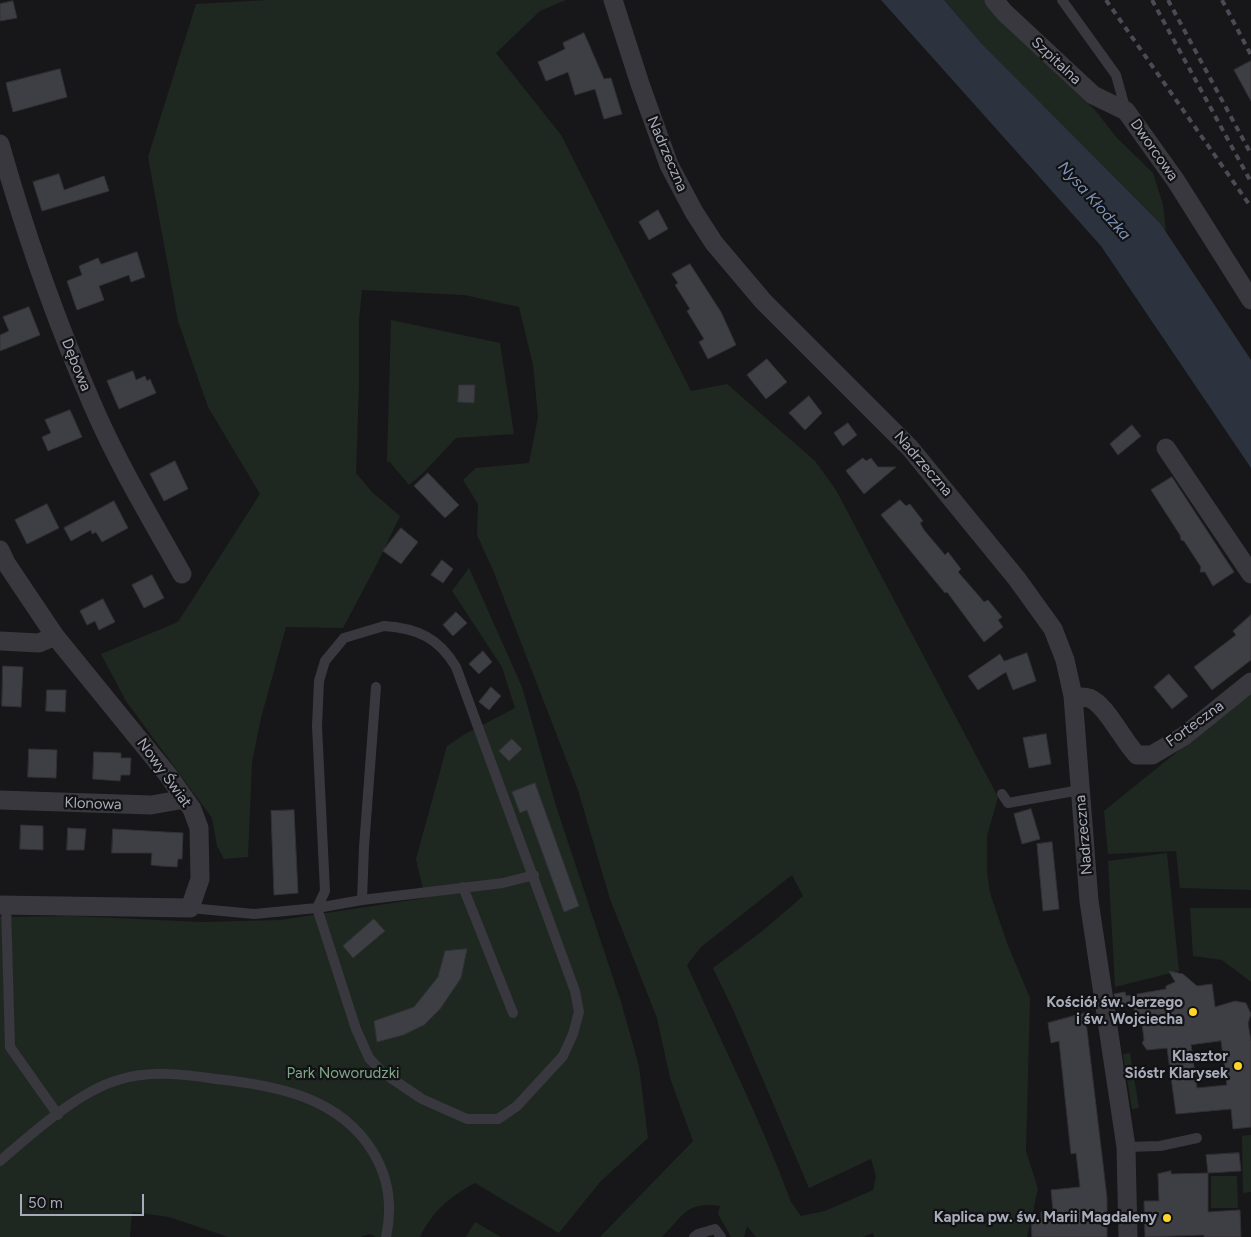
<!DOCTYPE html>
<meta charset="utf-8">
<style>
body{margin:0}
#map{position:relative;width:1251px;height:1237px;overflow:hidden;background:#171719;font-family:Figtree,sans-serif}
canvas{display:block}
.scale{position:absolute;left:20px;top:1194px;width:124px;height:22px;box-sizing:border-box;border:2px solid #a8abba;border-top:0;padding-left:6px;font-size:15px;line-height:18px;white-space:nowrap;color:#a8abba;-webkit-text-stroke:4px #121214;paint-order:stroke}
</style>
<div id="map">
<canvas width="1251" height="1237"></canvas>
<div class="scale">50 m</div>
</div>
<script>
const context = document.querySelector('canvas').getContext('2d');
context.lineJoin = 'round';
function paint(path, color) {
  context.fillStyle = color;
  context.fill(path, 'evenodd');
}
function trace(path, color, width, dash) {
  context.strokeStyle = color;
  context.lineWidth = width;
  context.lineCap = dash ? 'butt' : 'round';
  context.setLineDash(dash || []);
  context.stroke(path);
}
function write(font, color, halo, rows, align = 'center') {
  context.font = font + ' Figtree,sans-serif';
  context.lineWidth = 4.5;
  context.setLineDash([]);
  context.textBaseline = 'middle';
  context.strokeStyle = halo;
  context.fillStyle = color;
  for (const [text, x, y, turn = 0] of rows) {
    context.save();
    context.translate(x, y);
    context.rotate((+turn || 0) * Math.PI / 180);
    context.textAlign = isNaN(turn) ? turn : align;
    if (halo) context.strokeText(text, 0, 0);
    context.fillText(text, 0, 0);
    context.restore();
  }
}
const green = new Path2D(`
 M267,0H566L540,11L496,53L561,135L691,391L727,384L815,461L836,490L998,797L987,836V872L990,893L1007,943L1030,998L1026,1151L1038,1189L1027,1237H874L873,1233L863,1237H756L747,1226L744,1237H731L718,1214L720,1206C686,1201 683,1216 662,1237H600L693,1141L670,1078L657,1018L610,899L578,790L493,570L477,535L478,504L463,480L476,468L529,463L538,417L533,365L519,307L464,295L362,290L359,320V384L356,473L372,492L400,516L378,562L343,628L286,627L261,718L252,762L248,857L224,859L217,846L212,818L126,701L101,654L178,622L260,494L208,407L178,321L148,157L196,4ZM792,875L803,896L761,932L713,968L735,1014L809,1188L871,1159L876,1176L873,1190L825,1211L801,1216L791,1202C761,1120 722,1044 687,965L701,947Z
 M944,0H989L1021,40L1095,110L1117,138L1153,173L1163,205L1166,232L1160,223L982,44Z
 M391,320L500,343L514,434L456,438L423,473L409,485L390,462H387Z
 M469,568L522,687L556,806L621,1002L639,1066L648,1138L600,1182L559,1233L475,1183C450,1197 433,1210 420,1237H376L370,1234L360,1237H228L169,1217L132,1212L130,1237H0V917L72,916L201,922L280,920L425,898L416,859L447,746L465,734L515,708L502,667L452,591Z
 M1251,692V890L1180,888L1176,851L1108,854L1104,811Z
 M1167,853L1179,971L1115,987L1108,861Z
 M1190,908H1251V982L1222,960L1193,956Z
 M1130,1053L1139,1108L1132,1109L1123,1054Z
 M1251,1135V1192L1243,1193L1242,1136Z
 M1211,1176H1237L1238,1208H1211Z
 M475,1222L501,1237H466Z`);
const water = new Path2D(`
 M881,0H944L982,44L1160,223L1251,360V468L1101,246Z`);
const building = new Path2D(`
 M13,1L17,18L0,21V4Z
 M584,33L604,79L611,78L622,114L604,119L595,89L575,95L568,72L546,81L538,62L565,49L563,43Z
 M1251,61V101L1234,70Z
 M60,69L67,97L13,112L6,83Z
 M59,174L64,190L104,176L109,191L42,211L33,182Z
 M658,210L668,229L649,240L639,222Z
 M137,252L145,277L131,282L129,275L99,286L104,300L77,310L67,281L82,275L79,266L98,258L101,264Z
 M690,264L721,312L736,345L708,359L699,342L704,339L687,311L690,309L675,285L678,283L672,274Z
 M29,307L40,335L0,351V335L9,331L3,317Z
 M767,359L787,382L766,399L747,375Z
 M133,371L136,380L145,376L147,381L150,379L156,393L119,409L107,381Z
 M459,385H475L474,403L458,402Z
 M809,396L822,413L805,430L789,413Z
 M70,410L82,437L48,451L42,437L51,433L45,420Z
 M848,423L857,435L843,446L834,433Z
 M1132,425L1141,436L1118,455L1110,444Z
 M863,458L866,461L871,458L878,467H896L864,494L846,471Z
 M175,461L188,489L164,501L150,474Z
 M428,473L459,505L445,518L414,486Z
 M1172,477L1234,572L1213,586L1205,572H1200L1201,567L1184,541L1181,540L1180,535L1151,490Z
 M900,500L906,506L910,504L923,521L920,523L924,530L945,555L948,552L961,569L958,572L979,596L984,602L988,600L1002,617L998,620L1003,627L984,642L947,592L945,593L881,515Z
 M114,501L128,528L102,542L96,532L92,534L91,530L71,541L64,528Z
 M47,504L59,528L27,544L15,520Z
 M401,528L418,542L401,564L383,551Z
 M442,560L453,569L443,583L431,575Z
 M152,575L164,598L144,608L132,585Z
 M103,599L115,622L99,630L95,621L87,625L80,611Z
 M456,612L467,623L453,636L443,625Z
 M1251,615V660L1212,690L1194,667L1236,635L1233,631Z
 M483,651L492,662L479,674L469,664Z
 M1027,653L1036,681L1013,690L1006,672L978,690L968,676L1000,654L1004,661Z
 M3,666L23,667L21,707L2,706Z
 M1169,674L1188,696L1172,709L1154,687Z
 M491,687L501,696L489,710L479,702Z
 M47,690H66L65,712L46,711Z
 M1046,734L1051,764L1029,768L1023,738Z
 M512,739L522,749L509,761L499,751Z
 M29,749L57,750L56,778L28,777Z
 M94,752L121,753V758H131L130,775H121L120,781L93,779Z
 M535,783L579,906L564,912L527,810L520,813L512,792Z
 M1031,809L1040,839L1022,844L1014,814Z
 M294,810L298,893L274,895L271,811Z
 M21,825L43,826V850L20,849Z
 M68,828L86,829L84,850H67Z
 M113,829L183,833L182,859H178L177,867L160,866L151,865L152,853H112Z
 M1052,842L1059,909L1043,911L1037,844Z
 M374,919L385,931L353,958L343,946Z
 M467,949L461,978L440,1009L424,1025L403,1035L377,1042L374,1021L414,1007L438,977L445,951Z
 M1169,971L1183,974L1197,986L1212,984L1215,1007L1235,1001L1246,1003L1251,1014L1248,1023L1251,1041V1127L1233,1129L1231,1109L1176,1114L1167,1048L1147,1050L1142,1043L1144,1040L1141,1016L1126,1002L1127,1005L1116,1007L1114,994L1125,992L1126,996L1166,989V986L1175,982ZM1221,1041L1227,1085L1197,1088L1191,1045Z
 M1085,1013L1107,1198V1237H1032L1031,1222L1041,1221V1212L1053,1211L1051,1190L1080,1187L1076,1153L1071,1154L1059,1041L1051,1043L1048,1023Z
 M1239,1153L1241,1171L1208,1173L1206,1155Z
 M1171,1171V1174L1208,1173V1212L1240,1210L1241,1237H1204V1235L1145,1237L1144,1201H1159L1158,1174Z`);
const lane = new Path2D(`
 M1062,0L1116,75L1126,111
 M384,626C417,628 439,638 456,667L575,991L579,1012L573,1034L563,1056L517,1106L498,1119H467L422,1099L382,1072L369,1058L356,1029L317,908L325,891L317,726L319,681L325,661L344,638Z
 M1002,794L1008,803L1080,790
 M463,887L513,1013
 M362,900L503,883L534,875
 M6,905L10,1047L58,1115
 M190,908L254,914L317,908L362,900L364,847L376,687
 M1126,1147L1160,1146L1197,1138
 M0,1161C30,1135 79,1091 118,1080C150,1070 183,1074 216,1079C245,1082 277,1087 304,1097C364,1120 400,1173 386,1237
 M694,1237L698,1234L715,1229L721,1237`);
const street = new Path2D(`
 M613,0L640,84L669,165L694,212L714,243L763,301L910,448L1017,579L1053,629L1065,660L1073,696L1089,901L1126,1147L1128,1237
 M994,0L1004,12L1093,95L1126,111L1176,181L1251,300
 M0,144C25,233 56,321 93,406C118,464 151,519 182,574
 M1166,448L1251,574
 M0,550L6,563L55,636L168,775L192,809L199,828L200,879L190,908L0,905
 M0,641L39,643L55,636
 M1073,696C1078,697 1084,697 1089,698C1106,704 1123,741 1137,755H1152L1184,736L1251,682
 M0,800L151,805L185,799`);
const rail = new Path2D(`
 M1106,0L1251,207
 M1152,0L1251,182
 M1168,0L1251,154
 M1222,0L1251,55`);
const markers = [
 [1193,1012,5,"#fed52a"],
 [1238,1066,5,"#fed52a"],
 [1167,1218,5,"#fed52a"]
];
const streetNames = [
 ["Szpitalna",1056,61,43],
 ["Dworcowa",1154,150,55],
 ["Nadrzeczna",667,154,67],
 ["Dębowa",76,365,68],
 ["Nadrzeczna",923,464,49],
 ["Forteczna",1195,724,-36],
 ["Nowy Świat",164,773,54],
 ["Klonowa",93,804,2],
 ["Nadrzeczna",1084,835,-95]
];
const poiNames = [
 ["Kościół św. Jerzego",1183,1003],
 ["i św. Wojciecha",1183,1020],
 ["Klasztor",1228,1057],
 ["Sióstr Klarysek",1228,1074],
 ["Kaplica pw. św. Marii Magdaleny",1157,1218]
];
const parkNames = [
 ["Park Noworudzki",343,1074]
];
const waterNames = [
 ["Nysa Kłodzka",1094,201,48]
];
paint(green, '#1e2821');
paint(water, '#2c333e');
paint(building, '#3e3f44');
trace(building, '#313135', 1);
trace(lane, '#38383e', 10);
trace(street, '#38383e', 19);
trace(rail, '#4a4b54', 4, [6, 5]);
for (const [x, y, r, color] of markers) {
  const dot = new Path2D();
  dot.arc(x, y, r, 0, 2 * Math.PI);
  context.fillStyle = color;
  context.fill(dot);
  trace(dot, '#121214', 2);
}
write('15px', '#a8abba', '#121214', streetNames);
write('bold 15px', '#a8abba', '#121214', poiNames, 'right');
write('15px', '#7ea686', '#121214', parkNames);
write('italic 16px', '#7d94b7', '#121214', waterNames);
</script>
